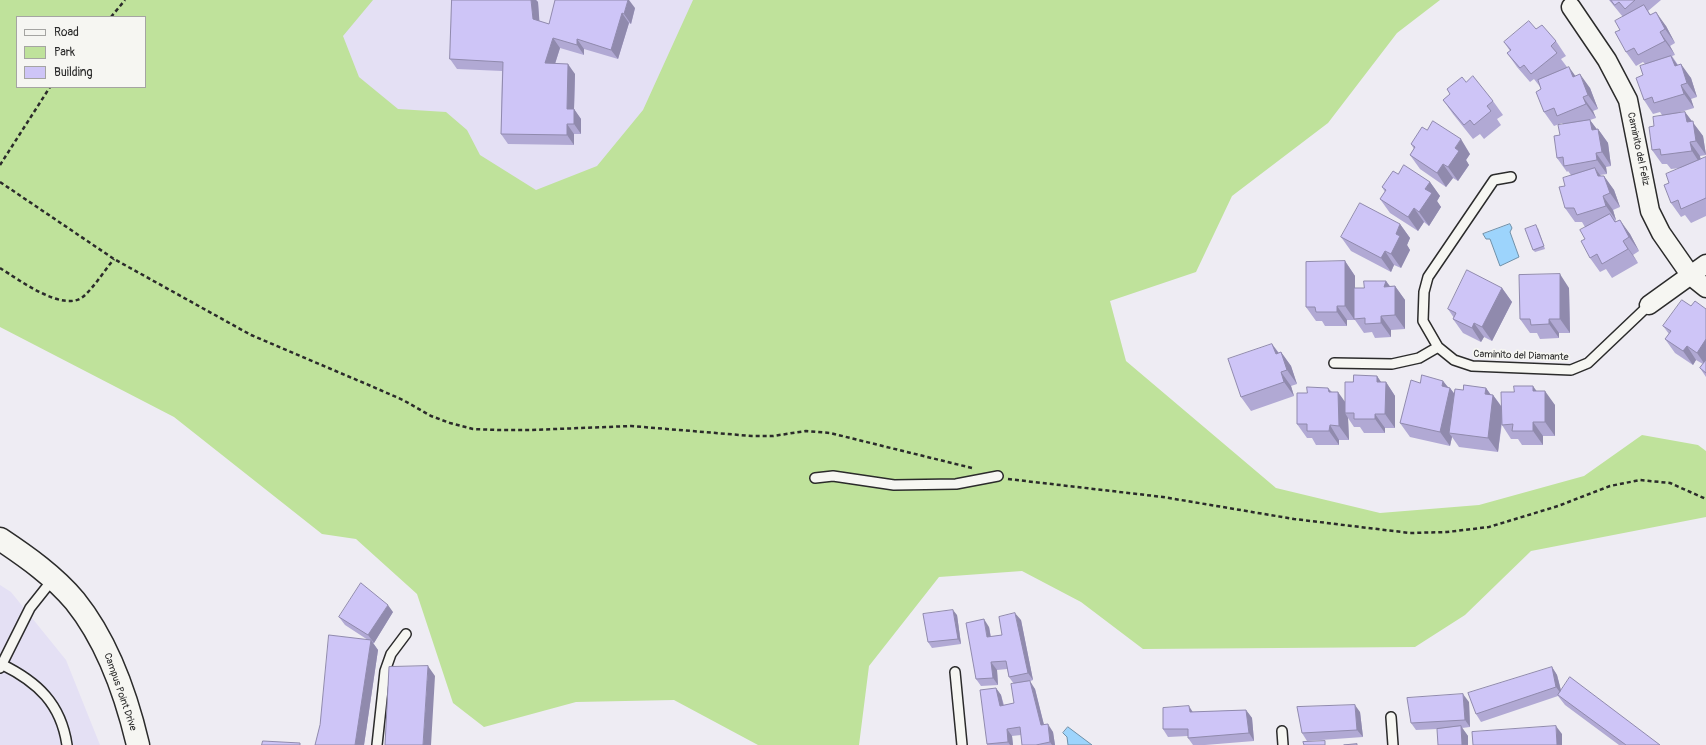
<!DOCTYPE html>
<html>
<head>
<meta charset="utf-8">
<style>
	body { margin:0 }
	#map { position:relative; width:1706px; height:745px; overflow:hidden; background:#eeecf3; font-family:Pangolin,sans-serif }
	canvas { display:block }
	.legend { position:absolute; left:16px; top:16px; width:130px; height:72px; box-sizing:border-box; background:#f6f6f2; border:1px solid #a5a5a2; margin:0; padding:5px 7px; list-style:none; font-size:12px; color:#2b2b2b }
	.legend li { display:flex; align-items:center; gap:8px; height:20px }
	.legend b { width:20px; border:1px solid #a5a5a2 }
</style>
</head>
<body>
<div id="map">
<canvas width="1706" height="745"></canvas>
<ul class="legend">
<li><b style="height:5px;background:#f6f6f2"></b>Road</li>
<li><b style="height:11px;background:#bfe29b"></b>Park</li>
<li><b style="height:11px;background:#cec5f7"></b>Building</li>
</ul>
</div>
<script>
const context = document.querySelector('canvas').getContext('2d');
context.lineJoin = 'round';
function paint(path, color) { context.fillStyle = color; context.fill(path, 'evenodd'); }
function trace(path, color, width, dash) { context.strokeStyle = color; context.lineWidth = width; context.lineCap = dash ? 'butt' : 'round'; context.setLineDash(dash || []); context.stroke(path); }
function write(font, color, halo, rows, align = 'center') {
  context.font = font + ' Pangolin,sans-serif'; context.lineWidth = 3.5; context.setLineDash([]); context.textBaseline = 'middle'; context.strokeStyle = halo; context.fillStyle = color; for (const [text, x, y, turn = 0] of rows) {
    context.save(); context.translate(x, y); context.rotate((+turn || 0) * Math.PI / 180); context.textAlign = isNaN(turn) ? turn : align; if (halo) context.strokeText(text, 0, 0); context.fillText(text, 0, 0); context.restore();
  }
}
const built = new Path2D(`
	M 333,0 L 731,0 L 555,237 L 313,47 Z
	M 0,585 L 11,592 L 66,660 L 100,745 L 0,745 Z`);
const green = new Path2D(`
	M 0,0 L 373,0 L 343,36 L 359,77 L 398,109 L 446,112 L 467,130 L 480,155 L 536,190 L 597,166 L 643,110 L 693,0 L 1440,0 L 1397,33 L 1328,123 L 1232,196 L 1196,272 L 1110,301 L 1126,361 L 1276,488 L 1380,513 L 1479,505 L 1584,476 L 1642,435 L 1698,445 L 1706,451 L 1706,517 L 1531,551 L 1465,615 L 1415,647 L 1143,649 L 1081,602 L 1022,571 L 939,577 L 869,666 L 859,745 L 758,745 L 674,700 L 576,702 L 484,727 L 453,703 L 417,594 L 356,539 L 322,534 L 174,417 L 0,327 ZM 17,17 L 145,17 L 145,87 L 17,87 Z`);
const water = new Path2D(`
	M 1510,224 L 1512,228 L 1510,232 L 1519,257 L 1500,266 L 1490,239 L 1486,239 L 1483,234 Z
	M 1068,727 L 1092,745 L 1068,745 L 1067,737 L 1063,733 Z`);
const path = new Path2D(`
	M 111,17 L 125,0
	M 0,165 L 50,87
	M 0,182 L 114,259 L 251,335 L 371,386 L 403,400 L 431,416 L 450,423 L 473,429 L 498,430 L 531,430 L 631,426 L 752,436 L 773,436 L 806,431 L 830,433 L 972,468
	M 0,268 C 18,279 64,314 84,296 C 95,286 104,271 114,259
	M 1008,479 L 1163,497 L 1294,519 L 1410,533 L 1447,532 L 1489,527 L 1558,506 L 1610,486 L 1640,480 L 1670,483 L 1706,499`);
const service = new Path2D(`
	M 1511,177 L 1494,180 L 1428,277 L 1424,292 L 1423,321 L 1438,347 L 1454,360 L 1472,366 L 1571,370 L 1588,363 L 1649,305
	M 1334,363 L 1392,364 L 1419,358 L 1438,347
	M 815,478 L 833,476 L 894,485 L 956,484 L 998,476
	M 1,664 C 38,682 61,704 67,745
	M 0,668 L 30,608 L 53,579
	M 955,672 L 962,745
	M 1391,717 L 1393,745
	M 1282,731 L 1283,745
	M 377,745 L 385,671 L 391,654 L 406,634`);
const minor = new Path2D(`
	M 1571,7 L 1607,60 L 1628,100 L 1650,211 L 1661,233 L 1691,276 L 1706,288
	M 1649,305 L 1706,264`);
const tertiary = new Path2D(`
	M 0,539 C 27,557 54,576 75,601 C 108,642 126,694 138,745`);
const wall = new Path2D(`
	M 452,0 L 536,0 L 538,2 L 539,21 L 549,24 L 635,8 L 631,24 L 629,23 L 618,59 L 584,49 L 584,55 L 560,48 L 555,64 L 575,74 L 574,109 L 581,119 L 581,134 L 574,134 L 574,145 L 508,144 L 501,134 L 502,71 L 457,69 L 450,59 Z
	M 1609,0 L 1661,0 L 1648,11 L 1651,15 L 1666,26 L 1675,43 L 1670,46 L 1675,55 L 1672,56 L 1678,65 L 1691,78 L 1697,97 L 1691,99 L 1694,108 L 1677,113 L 1685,112 L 1703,136 L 1706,155 L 1700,156 L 1701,160 L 1706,158 L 1706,216 L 1691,223 L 1685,215 L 1681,217 L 1671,203 L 1669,183 L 1681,168 L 1671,169 L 1667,164 L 1662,164 L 1652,150 L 1654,126 L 1662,115 L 1660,112 L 1653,114 L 1644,100 L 1643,75 L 1645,64 L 1643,62 L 1636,66 L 1626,52 L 1620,30 L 1623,17 Z
	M 1536,29 L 1556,41 L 1566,56 L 1561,59 L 1567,67 L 1566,68 L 1590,88 L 1598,109 L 1593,111 L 1596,118 L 1590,120 L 1597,130 L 1598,129 L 1608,143 L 1611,166 L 1606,167 L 1607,174 L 1600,175 L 1601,176 L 1604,176 L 1614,190 L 1620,207 L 1613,210 L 1616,220 L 1615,220 L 1630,234 L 1639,251 L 1633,255 L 1638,263 L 1612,278 L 1606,269 L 1600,272 L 1590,258 L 1585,239 L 1585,227 L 1582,222 L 1575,222 L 1565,208 L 1565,186 L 1571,175 L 1568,171 L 1567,172 L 1557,158 L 1560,135 L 1563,124 L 1562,123 L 1554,126 L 1544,112 L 1541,88 L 1534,79 L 1530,82 L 1517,67 L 1507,53 L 1510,51 L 1504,42 Z
	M 1466,82 L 1493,101 L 1503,115 L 1497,119 L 1501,125 L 1484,139 L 1480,134 L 1473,139 L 1453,114 L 1443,100 L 1450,94 L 1447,89 Z
	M 1427,130 L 1470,154 L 1466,160 L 1469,165 L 1458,181 L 1453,178 L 1446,187 L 1420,169 L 1410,155 L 1414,149 L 1411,144 Z
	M 1398,174 L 1430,182 L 1440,196 L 1437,201 L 1441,207 L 1429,226 L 1424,222 L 1418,231 L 1390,213 L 1380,199 L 1385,192 L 1382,187 Z
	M 1400,224 L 1410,238 L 1407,245 L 1410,250 L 1401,268 L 1394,265 L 1391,272 L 1351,251 L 1341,237 Z
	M 1538,228 L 1545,249 L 1535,252 L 1533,250 Z
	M 1345,261 L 1355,276 L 1355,288 L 1364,288 L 1386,281 L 1390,286 L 1395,286 L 1405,300 L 1405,329 L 1391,330 L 1391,337 L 1375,338 L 1372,332 L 1364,333 L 1355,320 L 1347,320 L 1347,326 L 1325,326 L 1322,321 L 1316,321 L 1306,307 Z
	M 1502,288 L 1512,302 L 1492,341 L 1484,337 L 1481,342 L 1463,333 L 1453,319 L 1454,318 L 1448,309 Z
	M 1569,288 L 1570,333 L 1559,333 L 1559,338 L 1540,339 L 1537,333 L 1530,333 L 1520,319 Z
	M 1691,306 L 1706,309 L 1706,377 L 1700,368 L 1703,364 L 1696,360 L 1693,365 L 1675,353 L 1665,339 L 1669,334 L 1663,326 Z
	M 1272,344 L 1279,353 L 1281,352 L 1291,366 L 1297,384 L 1291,386 L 1294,396 L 1251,411 L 1241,397 Z
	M 1377,376 L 1381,382 L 1386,382 L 1395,396 L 1395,428 L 1385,428 L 1385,433 L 1364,433 L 1360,427 L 1354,427 L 1348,418 L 1349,440 L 1339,440 L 1339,445 L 1316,445 L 1312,438 L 1307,438 L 1297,424 L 1307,393 L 1328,388 L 1332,392 L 1345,402 L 1353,382 Z
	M 1443,381 L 1448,387 L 1450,388 L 1454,393 L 1463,390 L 1486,388 L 1491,395 L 1493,395 L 1502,407 L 1514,392 L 1536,391 L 1555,405 L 1555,436 L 1543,436 L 1543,445 L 1522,445 L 1518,439 L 1511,439 L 1502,425 L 1502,423 L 1498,452 L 1459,447 L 1452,437 L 1450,446 L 1410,437 L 1400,423 L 1420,383 Z
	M 393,612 L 374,643 L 373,643 L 378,650 L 364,745 L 315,745 L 368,640 L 345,625 L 339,617 Z
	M 957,615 L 961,644 L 932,648 L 928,642 Z
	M 1021,620 L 1033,680 L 1028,682 L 1035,689 L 1044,725 L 1053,732 L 1055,745 L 1022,745 L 1021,735 L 1012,736 L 1013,745 L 987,745 L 987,744 L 996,688 L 1001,695 L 1004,705 L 1014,703 L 1014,684 L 1009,677 L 1007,669 L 997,670 L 998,685 L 981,686 L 976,679 L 989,627 L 991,637 L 1002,635 Z
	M 1552,667 L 1557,675 L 1561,690 L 1660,745 L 1619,745 L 1565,705 L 1558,696 L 1481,722 L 1476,714 Z
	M 1469,702 L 1470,727 L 1462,728 L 1468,736 L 1437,729 L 1416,730 L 1411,723 Z
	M 1246,710 L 1252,718 L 1254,741 L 1205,745 L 1193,745 L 1188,738 L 1188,736 L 1168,737 L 1163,729 L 1193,712 Z
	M 1360,712 L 1363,737 L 1307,741 L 1302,733 Z`);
const shadedWall = new Path2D(`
	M 531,0 L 536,0 L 538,2 L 540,29 L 533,19 Z
	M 628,0 L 629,0 L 635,8 L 631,24 L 624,14 Z
	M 1656,12 L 1666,26 L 1675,43 L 1665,29 Z
	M 622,13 L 629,23 L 618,59 L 611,50 Z
	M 1660,32 L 1670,46 L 1675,55 L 1665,41 Z
	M 553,38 L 560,48 L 552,73 L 545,63 Z
	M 577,39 L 584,49 L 584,55 L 577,45 Z
	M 1671,56 L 1681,70 L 1675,66 Z
	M 568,64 L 575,74 L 574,109 L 581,119 L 581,134 L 574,124 L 567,109 Z
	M 1681,64 L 1691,78 L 1697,97 L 1687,83 Z
	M 1569,67 L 1579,81 L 1573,77 Z
	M 1580,74 L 1590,88 L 1598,109 L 1588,95 Z
	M 1681,85 L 1691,99 L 1694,108 L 1684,94 Z
	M 1583,97 L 1593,111 L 1596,118 L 1586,104 Z
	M 1685,112 L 1703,136 L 1706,155 L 1696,141 L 1687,122 Z
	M 1590,120 L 1599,132 L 1598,129 L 1608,143 L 1611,166 L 1602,152 L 1592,130 Z
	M 567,124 L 574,134 L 574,145 L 567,135 Z
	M 1461,139 L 1470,154 L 1466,160 L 1469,165 L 1458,181 L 1448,167 L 1455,148 Z
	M 1690,142 L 1700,156 L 1701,165 L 1692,151 Z
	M 1596,153 L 1606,167 L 1607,174 L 1597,160 Z
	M 1443,164 L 1453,178 L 1446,187 L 1437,173 Z
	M 1595,168 L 1605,182 L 1598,176 Z
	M 1604,176 L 1614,190 L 1620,207 L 1610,193 Z
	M 1430,182 L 1440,196 L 1437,201 L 1441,207 L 1429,226 L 1419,212 L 1425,189 Z
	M 1603,196 L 1613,210 L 1616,220 L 1606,206 Z
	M 1414,208 L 1424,222 L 1418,231 L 1408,217 Z
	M 1620,220 L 1630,234 L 1639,251 L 1629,237 Z
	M 1400,224 L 1410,238 L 1407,245 L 1410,250 L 1401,268 L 1391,254 L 1396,234 Z
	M 1623,241 L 1633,255 L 1638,263 L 1628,249 Z
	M 1385,251 L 1394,265 L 1391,272 L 1381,258 Z
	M 1345,261 L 1355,276 L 1355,319 L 1354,319 L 1345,306 Z
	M 1560,274 L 1569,288 L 1570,333 L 1560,319 Z
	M 1386,281 L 1395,294 L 1395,286 L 1405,300 L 1405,329 L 1395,315 L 1384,287 Z
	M 1502,288 L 1512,302 L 1492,341 L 1482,327 Z
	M 1337,306 L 1347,320 L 1347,326 L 1337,312 Z
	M 1381,316 L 1391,330 L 1391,337 L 1381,323 Z
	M 1549,319 L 1559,333 L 1559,338 L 1549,324 Z
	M 1474,323 L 1484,337 L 1481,342 L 1472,328 Z
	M 1706,339 L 1706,366 L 1697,353 Z
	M 1272,344 L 1282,358 L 1276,354 Z
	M 1687,346 L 1696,360 L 1693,365 L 1683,351 Z
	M 1281,352 L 1291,366 L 1297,384 L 1287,370 Z
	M 1281,372 L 1291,386 L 1294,396 L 1284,382 Z
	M 1377,376 L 1385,388 L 1386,382 L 1395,396 L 1395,428 L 1385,414 L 1377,382 Z
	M 1443,381 L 1450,390 L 1450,388 L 1460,402 L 1449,433 L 1452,437 L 1450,446 L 1440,432 L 1442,386 Z
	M 1533,386 L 1543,400 L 1533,391 Z
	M 1328,388 L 1338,402 L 1338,392 L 1348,406 L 1345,413 L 1348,418 L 1349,440 L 1339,426 L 1329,392 Z
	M 1486,388 L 1493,398 L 1493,395 L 1503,409 L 1498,452 L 1488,438 L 1485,394 Z
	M 1545,391 L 1555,405 L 1555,436 L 1545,422 Z
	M 1375,414 L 1385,428 L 1385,433 L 1375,419 Z
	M 1533,422 L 1543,436 L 1543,445 L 1533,431 Z
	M 1330,425 L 1339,440 L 1339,445 L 1329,431 Z
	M 388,605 L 393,612 L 374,643 L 368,635 Z
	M 953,610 L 957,615 L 961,644 L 958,639 Z
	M 1015,613 L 1021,620 L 1033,680 L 1028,673 Z
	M 984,619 L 989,627 L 992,645 L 987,637 Z
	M 371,640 L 378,650 L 364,745 L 355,745 Z
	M 991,662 L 997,670 L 998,685 L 993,678 Z
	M 428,666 L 435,676 L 431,745 L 423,745 Z
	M 1552,667 L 1557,675 L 1562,695 L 1556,687 Z
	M 1030,681 L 1035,689 L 1046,733 L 1041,725 Z
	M 996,688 L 1001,695 L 1005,713 L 1000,706 Z
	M 1463,694 L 1469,702 L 1470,727 L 1465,720 Z
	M 1355,705 L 1360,712 L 1363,737 L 1357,730 Z
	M 1189,706 L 1194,714 L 1190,712 Z
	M 1246,710 L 1252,718 L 1254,741 L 1249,733 Z
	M 1048,724 L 1053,732 L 1055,745 L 1052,745 L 1050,742 Z
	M 1461,726 L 1468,736 L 1468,745 L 1462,745 Z
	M 1556,726 L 1562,734 L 1562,745 L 1557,745 Z
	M 1007,729 L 1012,736 L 1013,745 L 1010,745 L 1008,742 Z`);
const building = new Path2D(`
	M 452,0 L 531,0 L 533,19 L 549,24 L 555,0 L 628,0 L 624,14 L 622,13 L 611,50 L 577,39 L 577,45 L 553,38 L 545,63 L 568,64 L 567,109 L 574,109 L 574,124 L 567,124 L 567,135 L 501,134 L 503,62 L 450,59 Z
	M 1611,0 L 1635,0 L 1625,9 L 1619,2 L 1615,5 Z
	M 1644,5 L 1650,15 L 1656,12 L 1665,29 L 1660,32 L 1665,41 L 1638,55 L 1634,48 L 1626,52 L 1615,32 L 1620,30 L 1615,21 Z
	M 1529,21 L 1536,29 L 1542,25 L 1556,41 L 1551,46 L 1557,53 L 1531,74 L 1524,65 L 1520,68 L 1507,53 L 1511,50 L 1504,42 Z
	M 1671,56 L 1675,66 L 1681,64 L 1687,83 L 1681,85 L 1684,94 L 1654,103 L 1652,97 L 1644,100 L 1636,78 L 1643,75 L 1640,66 Z
	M 1569,67 L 1573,77 L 1580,74 L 1588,95 L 1583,97 L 1586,104 L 1557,116 L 1554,108 L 1544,112 L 1536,92 L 1541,89 L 1538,80 Z
	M 1473,76 L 1493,101 L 1487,106 L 1491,111 L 1474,125 L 1470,120 L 1464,125 L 1443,100 L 1450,94 L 1447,89 L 1462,77 L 1466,82 Z
	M 1685,112 L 1687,122 L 1693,121 L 1696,141 L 1690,142 L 1692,151 L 1661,155 L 1660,149 L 1652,150 L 1649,127 L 1654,126 L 1653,117 Z
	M 1590,120 L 1592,130 L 1598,129 L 1602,152 L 1596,153 L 1597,160 L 1564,166 L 1563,157 L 1557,158 L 1554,136 L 1560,135 L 1558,125 Z
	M 1433,121 L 1461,139 L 1455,148 L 1459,151 L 1448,167 L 1443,164 L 1437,173 L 1410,155 L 1415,147 L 1411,144 L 1422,127 L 1427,130 Z
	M 1706,157 L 1706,198 L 1681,209 L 1678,200 L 1671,203 L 1664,185 L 1669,183 L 1666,174 Z
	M 1404,165 L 1430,182 L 1425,189 L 1432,193 L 1419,212 L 1414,208 L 1408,217 L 1380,199 L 1386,190 L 1382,187 L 1393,171 L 1398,174 Z
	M 1595,168 L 1598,176 L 1604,176 L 1610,193 L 1603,196 L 1606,206 L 1577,215 L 1574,208 L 1565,208 L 1559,187 L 1565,186 L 1563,178 Z
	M 1360,203 L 1400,224 L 1396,234 L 1400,236 L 1391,254 L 1385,251 L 1381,258 L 1341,237 Z
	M 1610,214 L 1615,222 L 1620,220 L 1629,237 L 1623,241 L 1628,249 L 1602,264 L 1597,254 L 1590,258 L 1581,241 L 1585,239 L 1580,230 Z
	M 1536,225 L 1544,246 L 1533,250 L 1525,229 Z
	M 1345,261 L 1345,306 L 1337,306 L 1337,312 L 1316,312 L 1315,307 L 1306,307 L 1306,262 Z
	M 1467,270 L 1502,288 L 1482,327 L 1474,323 L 1472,328 L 1453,319 L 1456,313 L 1448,309 Z
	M 1560,274 L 1560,319 L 1549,319 L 1549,324 L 1531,325 L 1530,319 L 1520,319 L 1519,275 Z
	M 1364,281 L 1386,281 L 1384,287 L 1395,286 L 1395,315 L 1381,316 L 1381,323 L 1365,324 L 1365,318 L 1354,319 L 1354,288 L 1364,288 Z
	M 1682,300 L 1691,306 L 1695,301 L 1706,309 L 1706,339 L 1697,353 L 1687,346 L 1683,351 L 1665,339 L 1671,331 L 1663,326 Z
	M 1272,344 L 1276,354 L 1281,352 L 1287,370 L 1281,372 L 1284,382 L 1241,397 L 1228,359 Z
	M 1706,360 L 1706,373 L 1700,368 Z
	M 1354,375 L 1377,376 L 1377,382 L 1386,382 L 1385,414 L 1375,414 L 1375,419 L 1354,419 L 1354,413 L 1345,413 L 1345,382 L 1353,382 Z
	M 1422,375 L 1443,381 L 1442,386 L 1450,388 L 1440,432 L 1400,423 L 1411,380 L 1420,383 Z
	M 1464,385 L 1486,388 L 1485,394 L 1493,395 L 1488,438 L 1449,433 L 1455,389 L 1463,390 Z
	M 1514,386 L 1533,386 L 1533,391 L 1545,391 L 1545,422 L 1533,422 L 1533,431 L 1512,431 L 1513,424 L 1502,425 L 1501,392 L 1514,392 Z
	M 1307,387 L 1328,388 L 1329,392 L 1338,392 L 1339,426 L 1330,425 L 1329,431 L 1307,431 L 1307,424 L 1297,424 L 1297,393 L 1307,393 Z
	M 361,583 L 388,605 L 368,635 L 339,617 Z
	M 953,610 L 958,639 L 928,642 L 923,614 Z
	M 1015,613 L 1028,673 L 1009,677 L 1006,661 L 991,662 L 993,678 L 976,679 L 966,623 L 984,619 L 987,637 L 1002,635 L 999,617 Z
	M 329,635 L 371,640 L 355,745 L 315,745 L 320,725 Z
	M 428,666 L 423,745 L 385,745 L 389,667 Z
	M 1552,667 L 1556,687 L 1476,714 L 1468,693 Z
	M 1570,677 L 1660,745 L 1626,745 L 1558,695 Z
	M 1030,681 L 1041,725 L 1048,724 L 1050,742 L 1036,745 L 1022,745 L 1020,727 L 1007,729 L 1008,742 L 987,744 L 980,690 L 996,688 L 1000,706 L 1014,703 L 1011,684 Z
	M 1463,694 L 1465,720 L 1411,723 L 1407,698 Z
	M 1355,705 L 1357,730 L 1302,733 L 1297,707 Z
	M 1189,706 L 1190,712 L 1246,710 L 1249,733 L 1188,738 L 1188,729 L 1163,729 L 1163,708 Z
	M 1461,726 L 1462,745 L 1438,745 L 1437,729 Z
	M 1556,726 L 1557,745 L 1473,745 L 1472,732 Z
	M 263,741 L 300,743 L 300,745 L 262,745 Z
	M 1325,741 L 1325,745 L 1304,745 L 1303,742 Z
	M 1357,744 L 1357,745 L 1344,745 Z`);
const streetNames = [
	["Caminito del Feliz",1638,149,78],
	["Caminito del Diamante",1521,356,2],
	["Campus Point Drive",120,692,71]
];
paint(built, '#e4e0f4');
paint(green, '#bfe29b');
paint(water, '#9dd4fc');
trace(water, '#6f90a8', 1);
trace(service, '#2b2b2b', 12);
trace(minor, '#2b2b2b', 21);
trace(tertiary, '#2b2b2b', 25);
trace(path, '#2b2b2b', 2.5, [4, 3]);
trace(service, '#f6f6f2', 9);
trace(minor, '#f6f6f2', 18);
trace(tertiary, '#f6f6f2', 22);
paint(wall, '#b1a9d4');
paint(shadedWall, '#908aad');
paint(building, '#cec5f7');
trace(building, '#908aad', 1);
write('10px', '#2b2b2b', '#f6f6f2', streetNames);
</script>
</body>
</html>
